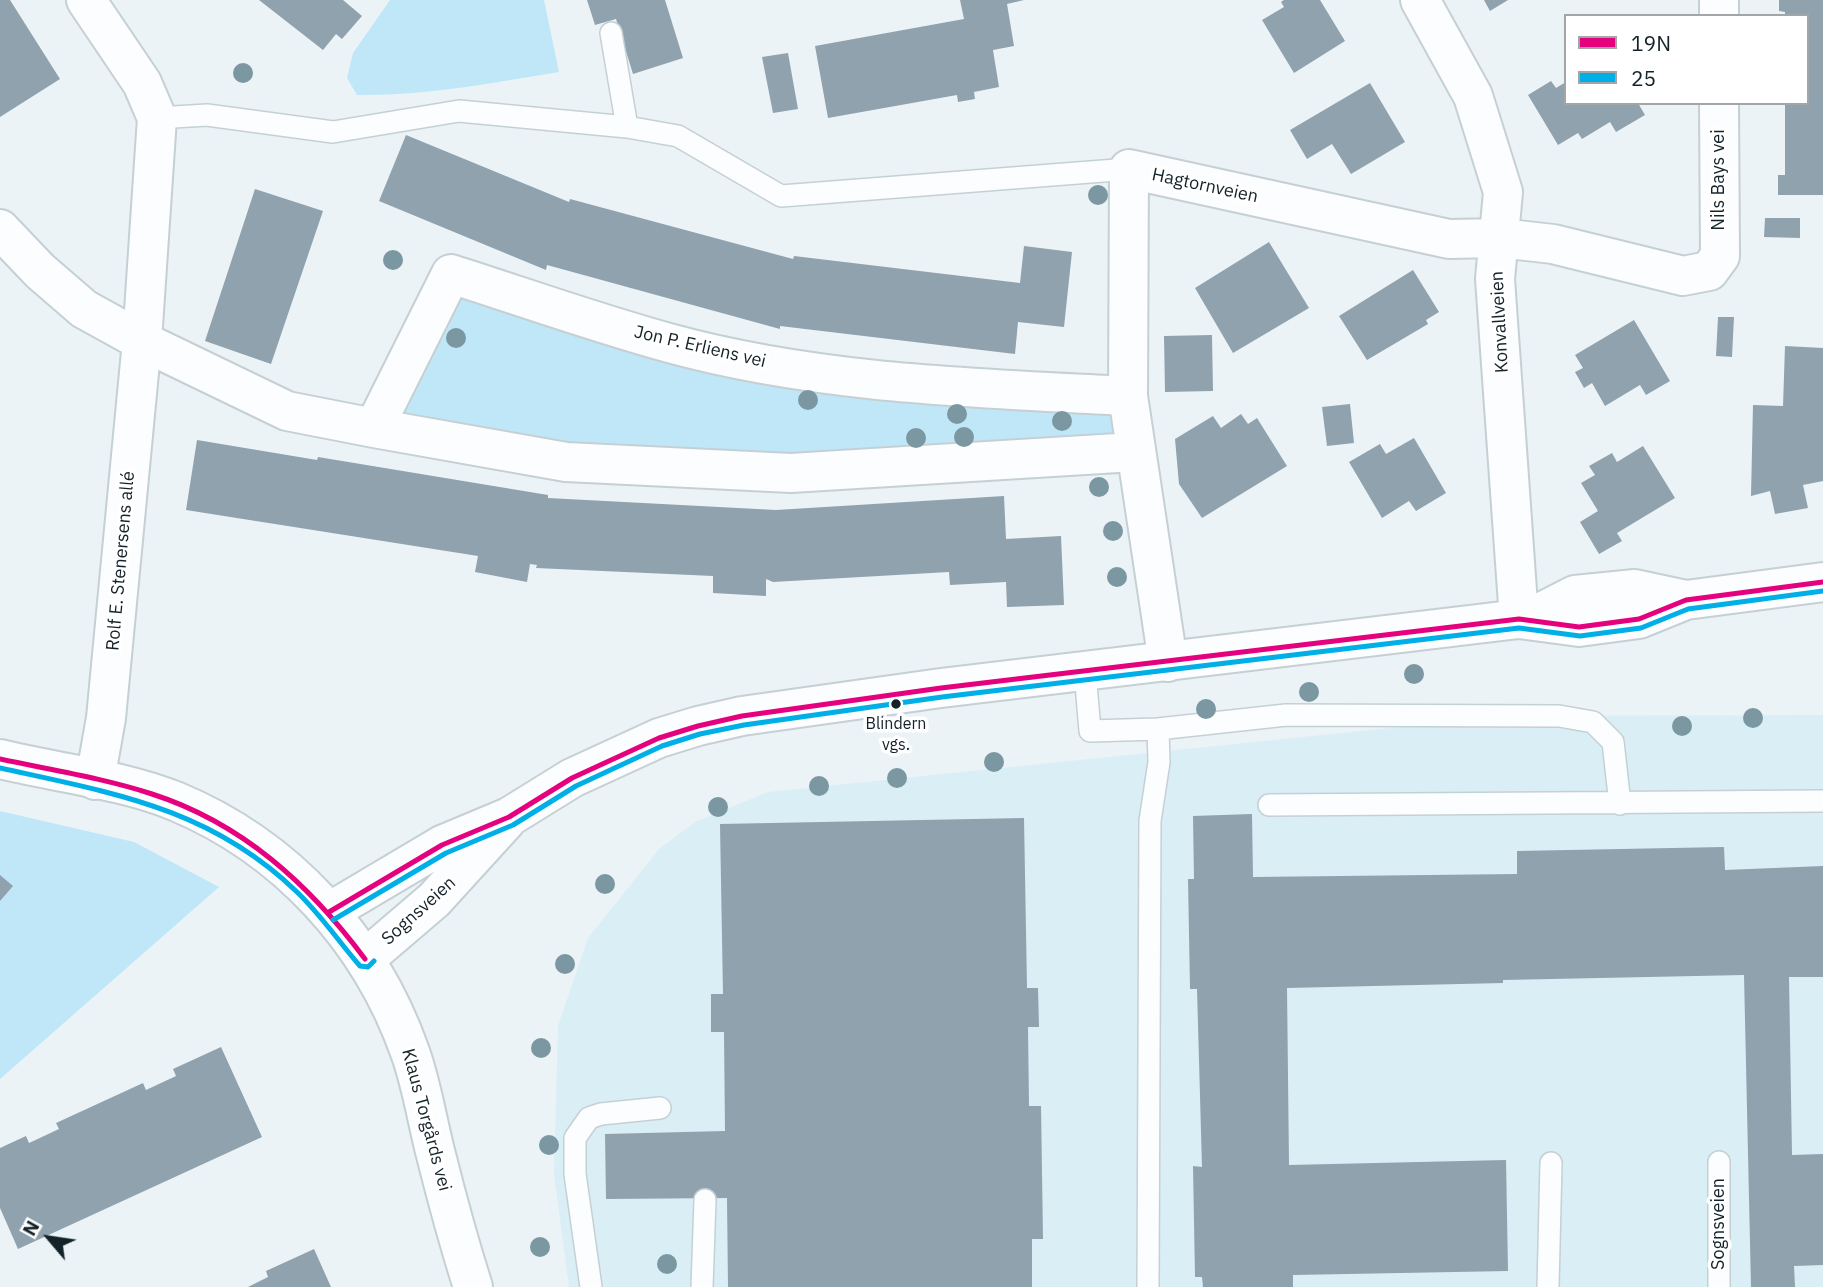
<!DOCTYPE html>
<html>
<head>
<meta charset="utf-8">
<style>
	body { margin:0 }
	#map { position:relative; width:1823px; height:1287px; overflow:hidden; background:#ebf3f7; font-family:"IBM Plex Sans",sans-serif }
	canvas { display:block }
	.legend { position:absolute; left:1564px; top:14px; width:245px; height:91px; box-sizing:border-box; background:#fff; border:2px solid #a1a7a9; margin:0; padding:9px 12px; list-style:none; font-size:21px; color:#142329 }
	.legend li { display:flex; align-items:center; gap:14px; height:35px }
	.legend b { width:35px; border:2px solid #a1a7a9 }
	.north { position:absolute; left:14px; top:1203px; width:70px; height:70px; -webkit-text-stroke:5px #fff; paint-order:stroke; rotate:299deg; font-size:19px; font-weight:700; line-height:28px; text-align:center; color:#142329 }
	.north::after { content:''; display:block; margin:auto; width:24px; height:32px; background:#142329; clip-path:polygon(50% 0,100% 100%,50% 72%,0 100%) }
</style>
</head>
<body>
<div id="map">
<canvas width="1823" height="1287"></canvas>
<ul class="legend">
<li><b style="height:9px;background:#e5007d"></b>19N</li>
<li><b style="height:9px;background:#01afe7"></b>25</li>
</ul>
<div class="north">N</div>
</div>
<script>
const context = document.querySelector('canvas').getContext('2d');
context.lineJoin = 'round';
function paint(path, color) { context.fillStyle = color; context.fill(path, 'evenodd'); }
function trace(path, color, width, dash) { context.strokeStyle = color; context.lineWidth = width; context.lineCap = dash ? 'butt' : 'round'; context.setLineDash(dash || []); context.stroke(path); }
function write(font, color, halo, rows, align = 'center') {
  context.font = font + ' "IBM Plex Sans",sans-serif'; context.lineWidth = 7; context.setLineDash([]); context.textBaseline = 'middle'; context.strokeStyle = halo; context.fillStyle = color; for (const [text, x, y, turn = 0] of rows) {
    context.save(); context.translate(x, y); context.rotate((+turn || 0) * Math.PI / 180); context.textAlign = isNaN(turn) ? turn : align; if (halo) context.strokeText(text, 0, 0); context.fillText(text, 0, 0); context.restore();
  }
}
const built = new Path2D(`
	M 1823,715 L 1823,1287 L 569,1287 L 554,1174 L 558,1026 L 588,938 L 659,849 L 695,822 L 768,792 L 1507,716 Z`);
const green = new Path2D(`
	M 390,0 L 544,0 L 559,72 C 492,83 425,96 357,95 L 347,78 L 353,53 Z
	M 451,274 L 670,344 L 1128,396 L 1134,452 L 791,473 L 374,428 Z
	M 0,811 L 134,842 L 219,887 L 0,1079 Z`);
const building = new Path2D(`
	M 0,0 L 10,0 L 60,79 L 0,117 Z
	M 259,0 L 343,0 L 362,16 L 342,39 L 336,34 L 323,50 Z
	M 587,0 L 665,0 L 683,58 L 633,74 L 616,19 L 595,25 Z
	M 960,0 L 1024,0 L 1007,4 L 1014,46 L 993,50 L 999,87 L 974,92 L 975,99 L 958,102 L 957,95 L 828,118 L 815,46 L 964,19 Z
	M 1284,0 L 1320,0 L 1345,41 L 1294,73 L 1262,20 L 1284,7 L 1281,2 Z
	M 1484,0 L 1508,0 L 1490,11 Z
	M 1779,0 L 1823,0 L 1823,195 L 1778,195 L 1778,175 L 1785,175 L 1785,103 L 1807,103 L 1807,16 L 1785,16 L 1785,12 L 1779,11 Z
	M 788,53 L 798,109 L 773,113 L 762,57 Z
	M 1551,81 L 1556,88 L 1566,82 L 1566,103 L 1638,103 L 1645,115 L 1616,132 L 1610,122 L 1582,139 L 1578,133 L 1558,145 L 1528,95 Z
	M 1370,83 L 1405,142 L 1351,174 L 1332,144 L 1307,159 L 1290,130 Z
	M 406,135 L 569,202 L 570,199 L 793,259 L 794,256 L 1020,283 L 1024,246 L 1072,252 L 1064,327 L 1018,322 L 1015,354 L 780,326 L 780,329 L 547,265 L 546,270 L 379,201 Z
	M 255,189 L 323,211 L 271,364 L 205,341 Z
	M 1765,218 L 1800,218 L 1800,238 L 1764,237 Z
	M 1269,242 L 1309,308 L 1233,353 L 1195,288 Z
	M 1413,270 L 1439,312 L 1426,320 L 1428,324 L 1367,360 L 1339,316 Z
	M 1718,317 L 1734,317 L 1732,357 L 1716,356 Z
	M 1634,320 L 1670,381 L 1646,395 L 1640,385 L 1605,406 L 1592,383 L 1584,388 L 1575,372 L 1583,368 L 1575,355 Z
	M 1212,335 L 1213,391 L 1165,392 L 1164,336 Z
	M 1785,346 L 1823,348 L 1823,481 L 1803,485 L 1808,508 L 1775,514 L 1770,491 L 1751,496 L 1753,405 L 1783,406 Z
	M 1350,404 L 1354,443 L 1327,446 L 1322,407 Z
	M 1241,414 L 1248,424 L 1257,418 L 1287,466 L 1202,518 L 1179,484 L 1175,439 L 1213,416 L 1221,428 Z
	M 1414,438 L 1446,493 L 1416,511 L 1409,501 L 1382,518 L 1349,462 L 1380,444 L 1386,454 Z
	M 197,440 L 317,460 L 318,457 L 548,495 L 548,498 L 776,510 L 1004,496 L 1006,539 L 1061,536 L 1064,605 L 1007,607 L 1006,582 L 950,585 L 949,572 L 773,582 L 766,579 L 766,596 L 713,593 L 713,576 L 536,568 L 537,565 L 530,564 L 527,582 L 475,572 L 478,556 L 186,510 Z
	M 1643,446 L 1675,498 L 1617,533 L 1622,541 L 1599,554 L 1580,522 L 1598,511 L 1581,483 L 1595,475 L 1589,466 L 1612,453 L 1617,462 Z
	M 1252,814 L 1253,877 L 1517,874 L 1517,851 L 1724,847 L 1725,870 L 1823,866 L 1823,977 L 1789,977 L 1792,1155 L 1823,1154 L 1823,1265 L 1794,1266 L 1795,1287 L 1751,1287 L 1744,975 L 1503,980 L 1503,983 L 1287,988 L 1289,1165 L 1506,1160 L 1508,1271 L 1293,1275 L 1293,1287 L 1203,1287 L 1202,1277 L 1195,1277 L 1193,1166 L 1202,1167 L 1197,989 L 1190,989 L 1188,879 L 1194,879 L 1193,816 Z
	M 1024,818 L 1027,988 L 1038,988 L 1039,1027 L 1028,1027 L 1029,1106 L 1041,1106 L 1043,1239 L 1032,1239 L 1032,1287 L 728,1287 L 727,1198 L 606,1199 L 605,1134 L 725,1131 L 724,1032 L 711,1032 L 711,994 L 723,994 L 720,824 Z
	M 0,875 L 13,886 L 0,901 Z
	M 221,1047 L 262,1137 L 18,1249 L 0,1208 L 0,1148 L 26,1136 L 29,1143 L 59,1129 L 56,1123 L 143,1083 L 146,1090 L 176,1076 L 173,1069 Z
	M 314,1249 L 331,1287 L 248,1287 L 268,1277 L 266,1271 Z`);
const lane = new Path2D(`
	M 611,33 L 627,127
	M 157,118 L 207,115 L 333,132 L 459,111 L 627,127 L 678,136 L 781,196 L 1129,169
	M 1085,672 L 1090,731 L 1158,729 L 1286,715 L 1559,716 L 1593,722 L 1613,742 L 1620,804
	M 1269,805 L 1823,801
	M 1719,1162 L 1719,1287
	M 591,1287 L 575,1174 L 575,1138 L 589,1118 L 601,1114 L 660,1108
	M 702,1287 L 705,1200
	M 1148,1287 L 1150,821 L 1159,762 L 1158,729
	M 1548,1287 L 1551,1163`);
const street = new Path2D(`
	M 86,0 L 142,83 L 157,118 L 142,341 L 106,718 L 95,780
	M 1420,0 L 1473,96 L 1503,192 L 1495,279 L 1519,619
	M 1719,0 L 1719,16
	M 0,229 L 40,271 L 84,309 L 142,341 L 287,411 L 374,428 L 566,462 L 791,473 L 1134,452
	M 374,428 L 451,274 C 523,297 596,323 669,343 C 818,384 975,388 1128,396
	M 1530,618 L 1575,595 L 1635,589 L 1686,600
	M 1168,662 L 1128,396 L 1129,169 L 1449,239 L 1500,238 L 1553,244 L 1683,276 L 1709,271 L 1720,256 L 1719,103
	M 329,912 L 442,845 L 509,817 L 572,778 L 659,738 L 698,726 L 742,716 L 941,688 L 1519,619 L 1579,627 L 1639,619 L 1686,600 L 1823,582
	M 365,959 L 434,900 L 506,821`);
const secondary = new Path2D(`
	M 0,759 C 57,773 120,779 175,801 C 286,847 370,939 410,1052 C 422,1085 427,1121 436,1155 C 447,1199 459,1243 473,1287`);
const bus1 = new Path2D(`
	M 0,759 C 51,770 103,778 152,794 C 242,823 309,884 365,959
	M 329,912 L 442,845 L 509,817 L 572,778 L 659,738 L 698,726 L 742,716 L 941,688 L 1519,619 L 1579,627 L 1639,619 L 1686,600 L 1823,582`);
const bus2 = new Path2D(`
	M 0,768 C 113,793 210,808 297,892 C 321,915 339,942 360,966 L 368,967 L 374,961
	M 333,920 L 446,853 L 513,825 L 576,786 L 662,746 L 700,734 L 744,725 L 942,697 L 1519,628 L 1580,636 L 1641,628 L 1688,609 L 1823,591`);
const trees = [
	[243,73],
	[1098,195],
	[393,260],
	[456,338],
	[808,400],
	[957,414],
	[1062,421],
	[964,437],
	[916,438],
	[1099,487],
	[1113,531],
	[1117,577],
	[1414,674],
	[1309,692],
	[1206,709],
	[1753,718],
	[1682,726],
	[994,762],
	[897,778],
	[819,786],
	[718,807],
	[605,884],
	[565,964],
	[541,1048],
	[549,1145],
	[540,1247],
	[667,1264]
];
const markers = [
	[896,704,6,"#142329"]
];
const busNames = [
	["Blindern",896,724],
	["vgs.",896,745]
];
const streetNames = [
	["Nils Bays vei",1719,180,-90],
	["Hagtornveien",1205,186,12],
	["Konvallveien",1500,322,-93],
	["Jon P. Erliens vei",700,347,13],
	["Rolf E. Stenersens allé",121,561,-85],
	["Sognsveien",419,911,-42],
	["Klaus Torgårds vei",426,1120,75],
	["Sognsveien",1719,1224,-90]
];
paint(built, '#daeef6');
paint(green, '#c0e7f7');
paint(building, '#8fa2ad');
trace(lane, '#c5d0d5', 24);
trace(street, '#c5d0d5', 42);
trace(secondary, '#c5d0d5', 42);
trace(lane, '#fcfdfe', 21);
trace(street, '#fcfdfe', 38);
trace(secondary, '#fcfdfe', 38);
trace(bus1, '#e5007d', 5);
trace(bus2, '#01afe7', 5);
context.fillStyle = '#7b97a2';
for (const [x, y] of trees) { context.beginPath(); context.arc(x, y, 10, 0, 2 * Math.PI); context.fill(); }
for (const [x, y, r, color] of markers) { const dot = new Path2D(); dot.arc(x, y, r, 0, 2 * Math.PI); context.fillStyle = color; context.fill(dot); trace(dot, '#fff', 2.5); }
write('16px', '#142329', '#fff', busNames);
write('18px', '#142329', '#fff', streetNames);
</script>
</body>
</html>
